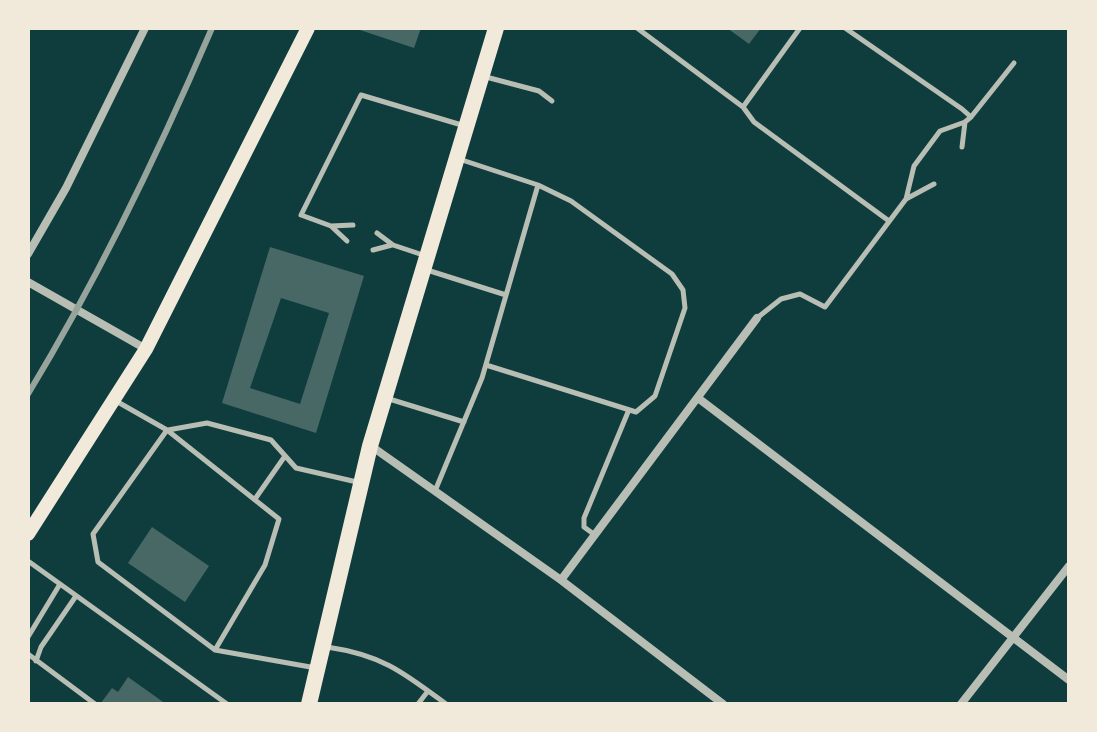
<!DOCTYPE html>
<html>
<head>
<meta charset="utf-8">
<style>
	body { margin:0 }
	#map { position:relative; width:1097px; height:732px; overflow:hidden; background:#0f3d3e; font-family:Signika,sans-serif }
	canvas { display:block }
	.frame { position:absolute; inset:0; border:30px solid #f1e9da; pointer-events:none }
</style>
</head>
<body>
<div id="map">
<canvas width="1097" height="732"></canvas>
<div class="frame"></div>
</div>
<script>
const context = document.querySelector('canvas').getContext('2d');
context.lineJoin = 'round';
function paint(path, color) { context.fillStyle = color; context.fill(path, 'evenodd'); }
function trace(path, color, width, dash) { context.strokeStyle = color; context.lineWidth = width; context.lineCap = dash ? 'butt' : 'round'; context.setLineDash(dash || []); context.stroke(path); }
const building = new Path2D(`
	M 354,28 L 421,28 L 414,48 Z
	M 727,28 L 761,28 L 749,44 Z
	M 270,247 L 364,276 L 316,433 L 222,403 ZM 281,298 L 329,313 L 300,404 L 250,388 Z
	M 152,527 L 209,566 L 185,602 L 128,563 Z
	M 128,677 L 166,704 L 101,703 L 112,688 L 118,692 Z`);
const service = new Path2D(`
	M 637,28 L 743,107 L 754,122 L 889,221
	M 845,28 L 962,109 L 971,117 L 965,122
	M 486,77 L 539,91 L 552,101
	M 743,107 L 800,28
	M 971,117 L 1014,63
	M 934,184 L 906,199 L 914,166 L 940,131 L 965,122 L 962,147
	M 353,225 L 331,226 L 301,215 L 361,95 L 465,126
	M 332,227 L 347,241
	M 377,233 L 393,245 L 426,256
	M 373,250 L 392,245
	M 427,270 L 506,295
	M 757,318 L 781,299 L 800,294 L 825,307 L 906,199
	M 486,365 L 636,412 L 655,396 L 685,308 L 683,290 L 672,274 L 571,201 L 538,185
	M 386,398 L 464,422
	M 116,401 L 167,430 L 93,534 L 98,562 L 215,650 L 316,668
	M 167,430 L 279,519 L 265,565 L 215,650
	M 168,430 L 207,423 L 271,440 L 296,468 L 357,482
	M 435,491 L 482,378 L 538,185 L 459,159
	M 255,499 L 285,456
	M 595,535 L 584,527 L 584,518 L 628,412
	M 28,561 L 227,704
	M 28,637 L 60,584
	M 327,647 C 382,655 403,672 446,704
	M 28,654 L 95,704
	M 36,661 L 41,647 L 76,596
	M 418,704 L 428,691`);
const minor = new Path2D(`
	M 28,254 L 66,188 L 145,28
	M 28,282 L 146,349
	M 698,398 L 1069,680
	M 371,446 L 561,580 L 723,704
	M 561,580 L 757,318
	M 961,704 L 1069,566`);
const secondary = new Path2D(`
	M 28,534 L 146,349 L 308,28`);
const primary = new Path2D(`
	M 309,704 L 370,446 L 496,28`);
const rail = new Path2D(`
	M 28,394 C 99,277 158,154 212,28`);
paint(building, '#486865');
trace(service, '#b8beb3', 5);
trace(minor, '#b8beb3', 8);
trace(secondary, '#f1e9da', 14);
trace(primary, '#f1e9da', 16);
trace(rail, '#97a49c', 6);
</script>
</body>
</html>
